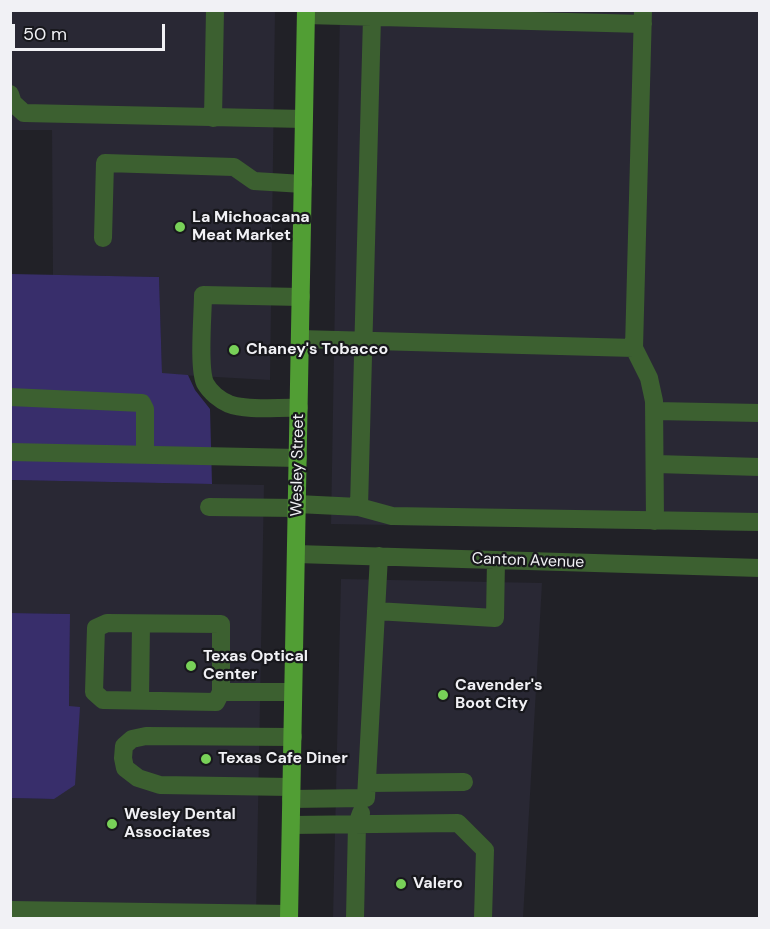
<!DOCTYPE html>
<html>
<head>
<meta charset="utf-8">
<style>
	body { margin:0 }
	#map { position:relative; width:770px; height:929px; overflow:hidden; background:#212127; font-family:"DM Sans",sans-serif }
	canvas { display:block }
	.frame { position:absolute; inset:0; border:12px solid #f1f1f5; pointer-events:none }
	.scale { position:absolute; left:12px; top:24px; width:153px; height:27px; box-sizing:border-box; border:3px solid #f1f1f5; border-top:0; padding-left:8px; font-size:18px; line-height:21px; white-space:nowrap; color:#f1f1f5; -webkit-text-stroke:4px #18181d; paint-order:stroke }
</style>
</head>
<body>
<div id="map">
<canvas width="770" height="929"></canvas>
<div class="frame"></div>
<div class="scale">50 m</div>
</div>
<script>
const context = document.querySelector('canvas').getContext('2d');
context.lineJoin = 'round';
function paint(path, color) { context.fillStyle = color; context.fill(path, 'evenodd'); }
function trace(path, color, width, dash) { context.strokeStyle = color; context.lineWidth = width; context.lineCap = dash ? 'butt' : 'round'; context.setLineDash(dash || []); context.stroke(path); }
function write(font, color, halo, rows, align = 'center') {
  context.font = font + ' "DM Sans",sans-serif'; context.lineWidth = 4.5; context.setLineDash([]); context.textBaseline = 'middle'; context.strokeStyle = halo; context.fillStyle = color; for (const [text, x, y, turn = 0] of rows) {
    context.save(); context.translate(x, y); context.rotate((+turn || 0) * Math.PI / 180); context.textAlign = isNaN(turn) ? turn : align; if (halo) context.strokeText(text, 0, 0); context.fillText(text, 0, 0); context.restore();
  }
}
const built = new Path2D(`
	M 10,11 L 275,11 L 270,380 L 162,374 L 159,277 L 53,275 L 52,130 L 11,130 Z
	M 340,11 L 759,11 L 759,531 L 331,524 Z
	M 11,480 L 264,485 L 256,918 L 11,918 L 11,798 L 54,799 L 80,707 L 69,707 L 70,614 L 11,613 Z
	M 341,579 L 542,583 L 523,918 L 333,918 Z`);
const green = new Path2D(`
	M 11,274 L 159,277 L 162,373 L 188,375 L 195,390 L 210,409 L 212,484 L 11,480 Z
	M 11,613 L 70,614 L 69,706 L 80,707 L 75,785 L 54,799 L 11,798 Z`);
const minor = new Path2D(`
	M 306,15 L 643,24
	M 10,94 L 13,103 L 24,113 L 304,119
	M 213,118 L 215,10
	M 103,238 L 105,163 L 234,167 L 254,181 L 303,184
	M 300,339 L 634,348 L 643,10
	M 634,348 L 649,378 L 654,401 L 655,521
	M 10,397 L 142,403 L 145,409 L 145,455
	M 299,408 C 280,407 246,411 229,404 C 220,400 210,392 205,383 C 198,367 203,314 203,295 L 301,297
	M 655,411 L 760,413
	M 10,452 L 298,458
	M 656,464 L 760,467
	M 297,504 L 359,507 L 392,516 L 760,522
	M 209,507 L 297,508
	M 359,507 L 372,17
	M 296,554 L 760,568
	M 376,611 L 495,618 L 496,560
	M 221,692 L 216,702 L 103,700 L 94,692 L 96,628 L 107,623 L 221,624 L 221,692 L 293,692
	M 140,700 L 141,624
	M 367,783 L 464,782
	M 291,787 L 160,785 L 138,778 L 125,768 L 123,758 L 124,746 L 132,739 L 146,736 L 293,737
	M 291,799 L 366,798 L 379,556
	M 291,825 L 458,823 L 485,850 L 483,918
	M 10,910 L 289,914
	M 355,918 L 357,824 L 361,813`);
const major = new Path2D(`
	M 289,918 L 306,10`);
const markers = [
	[180,227,6,"#78d158"],
	[234,350,6,"#78d158"],
	[191,666,6,"#78d158"],
	[443,695,6,"#78d158"],
	[206,759,6,"#78d158"],
	[112,824,6,"#78d158"],
	[401,884,6,"#78d158"]
];
const poiNames = [
	["La Michoacana",192,218],
	["Meat Market",192,236],
	["Chaney's Tobacco",246,350],
	["Texas Optical",203,657],
	["Center",203,675],
	["Cavender's",455,686],
	["Boot City",455,704],
	["Texas Cafe Diner",218,759],
	["Wesley Dental",124,815],
	["Associates",124,833],
	["Valero",413,884]
];
const streetNames = [
	["Wesley Street",298,465,-89],
	["Canton Avenue",528,561,2]
];
paint(built, '#292834');
paint(green, '#382e6b');
trace(minor, '#3c6030', 18);
trace(major, '#519e34', 18);
for (const [x, y, r, color] of markers) { const dot = new Path2D(); dot.arc(x, y, r, 0, 2 * Math.PI); context.fillStyle = color; context.fill(dot); trace(dot, '#18181d', 2); }
write('bold 16px', '#f1f1f5', '#18181d', poiNames, 'left');
write('16px', '#f1f1f5', '#18181d', streetNames);
</script>
</body>
</html>
